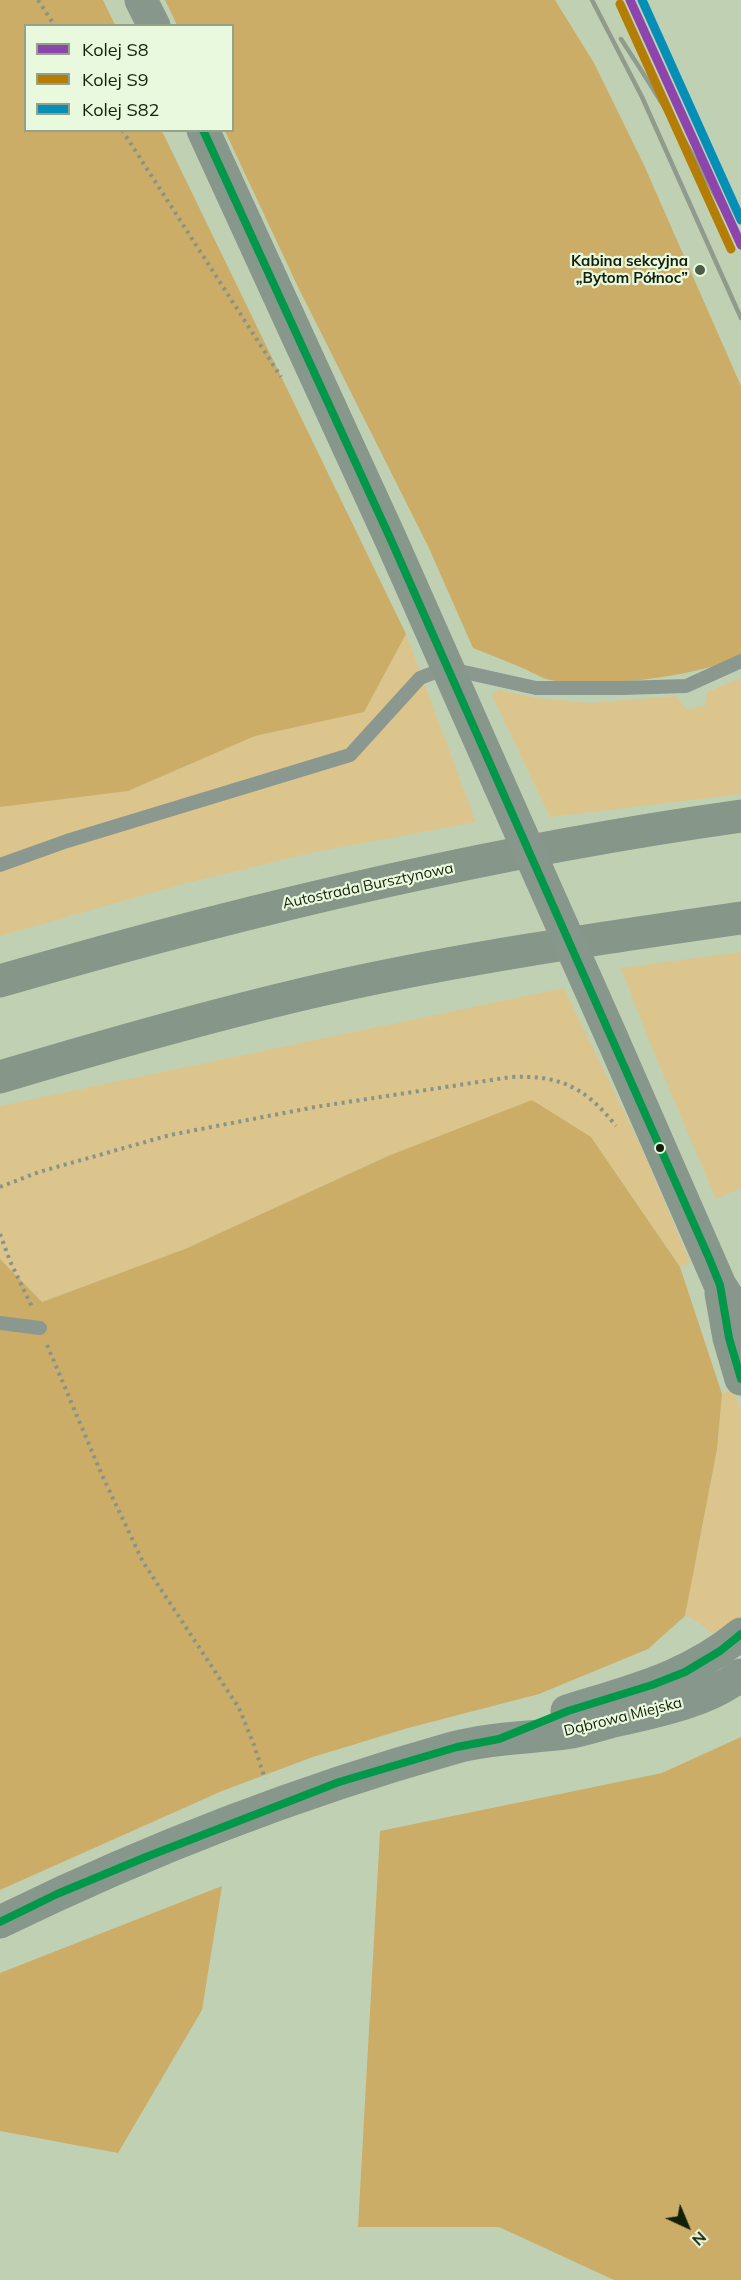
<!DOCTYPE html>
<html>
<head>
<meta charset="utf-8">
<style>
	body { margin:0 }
	#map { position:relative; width:741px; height:2280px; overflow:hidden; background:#c0d1b3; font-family:Mulish,sans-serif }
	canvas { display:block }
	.legend { position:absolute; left:24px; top:24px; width:210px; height:108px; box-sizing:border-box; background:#e9f9dd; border:2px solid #94a289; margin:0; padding:8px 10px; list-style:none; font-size:18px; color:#141f0a }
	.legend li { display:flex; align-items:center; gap:12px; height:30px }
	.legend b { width:30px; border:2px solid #94a289 }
	.north { position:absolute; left:657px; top:2196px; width:60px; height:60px; -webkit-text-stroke:4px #e9f9dd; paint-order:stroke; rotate:136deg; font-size:16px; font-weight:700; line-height:24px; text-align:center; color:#141f0a }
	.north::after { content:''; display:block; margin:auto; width:21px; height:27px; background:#141f0a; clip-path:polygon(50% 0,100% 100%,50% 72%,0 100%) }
</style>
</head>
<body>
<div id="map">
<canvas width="741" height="2280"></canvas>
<ul class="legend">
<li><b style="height:8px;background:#8e44ad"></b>Kolej S8</li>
<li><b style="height:8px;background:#b37e03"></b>Kolej S9</li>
<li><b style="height:8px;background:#068fb6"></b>Kolej S82</li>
</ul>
<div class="north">N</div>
</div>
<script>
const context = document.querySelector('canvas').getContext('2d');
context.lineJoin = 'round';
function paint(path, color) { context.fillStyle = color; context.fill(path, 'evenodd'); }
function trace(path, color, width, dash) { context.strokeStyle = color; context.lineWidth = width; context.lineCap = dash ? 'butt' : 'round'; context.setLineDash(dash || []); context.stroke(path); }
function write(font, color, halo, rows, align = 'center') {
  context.font = font + ' Mulish,sans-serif'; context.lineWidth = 4.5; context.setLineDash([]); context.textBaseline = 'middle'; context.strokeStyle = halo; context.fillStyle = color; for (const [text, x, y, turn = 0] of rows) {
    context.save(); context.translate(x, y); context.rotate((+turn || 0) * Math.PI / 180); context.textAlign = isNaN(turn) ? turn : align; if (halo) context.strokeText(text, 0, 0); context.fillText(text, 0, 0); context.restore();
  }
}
const green = new Path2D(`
	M 406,634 L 476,822 L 310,853 L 179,885 L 0,936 L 0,807 L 128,791 L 255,736 L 363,712 Z
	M 741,678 L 741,794 L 550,817 L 492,695 L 499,690 L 536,698 L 590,703 L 676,696 L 687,710 L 706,705 L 707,692 Z
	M 741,952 L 741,1188 L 716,1199 L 650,1043 L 621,968 Z
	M 564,988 L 642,1149 L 690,1262 L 680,1267 L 591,1137 L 388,1156 L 185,1249 L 42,1302 L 0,1259 L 0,1106 Z
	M 733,1388 L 741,1411 L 741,1619 L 720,1638 L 690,1617 L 685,1616 L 717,1449 L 722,1394 Z`);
const forest = new Path2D(`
	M 0,0 L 103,0 L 115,25 L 26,26 L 26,130 L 162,131 L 406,634 L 364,712 L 255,736 L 128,791 L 0,807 Z
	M 165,0 L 555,0 L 594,63 L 644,165 L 741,386 L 741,655 C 702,677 595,689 550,680 C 542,678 533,673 525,669 C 508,662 491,655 473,648 L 428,546 L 298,287 L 225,131 L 232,130 L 232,26 L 177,25 Z
	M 532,1100 L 591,1137 L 680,1267 L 722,1394 L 717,1449 L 685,1616 L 648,1649 L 539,1694 L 408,1728 L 313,1757 L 222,1791 L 0,1890 L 0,1259 L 42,1302 L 185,1249 L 388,1156 Z
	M 741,1737 L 741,2280 L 614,2280 L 499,2227 L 358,2227 L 380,1831 L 662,1773 Z
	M 222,1886 L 202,2010 L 118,2153 L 0,2131 L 0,1973 Z`);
const path = new Path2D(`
	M 38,0 L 55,26
	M 122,130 L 281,377
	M 0,1187 L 39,1172 L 170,1135 L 315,1107 L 511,1077 C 560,1075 585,1087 616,1126
	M 0,1234 L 10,1261 L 32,1307
	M 47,1345 L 102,1475 L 143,1562 L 239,1708 L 254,1745 L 265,1779`);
const lane = new Path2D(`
	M 0,865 L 67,841 L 350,755 L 420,678 L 446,668 L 536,688 L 622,688 L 686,686 L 741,661
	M 0,1323 L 40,1328`);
const secondary = new Path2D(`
	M 141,0 L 154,26
	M 203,130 L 391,540 L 499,784
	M 612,1038 L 720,1285 L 741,1318
	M 721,1293 L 729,1338 L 741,1379
	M 567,1711 C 631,1691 688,1678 741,1634
	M 0,1922 C 145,1851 297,1792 453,1748 C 490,1738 528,1738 566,1733 C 580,1731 595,1726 610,1722 C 653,1712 705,1703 741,1675`);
const highway = new Path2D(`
	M 0,981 C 243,910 490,851 741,816
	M 0,1077 C 107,1045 215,1014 325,989 C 462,958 602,938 741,918`);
const rail = new Path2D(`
	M 592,0 L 642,97 L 741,318
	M 621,39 C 666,108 706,173 741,247`);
const secondaryBridge = new Path2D(`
	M 499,784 L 612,1038`);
const bus1 = new Path2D(`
	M 203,130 L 391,540 L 709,1258 L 720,1285 L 729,1338 L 741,1379
	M 0,1922 L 57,1894 L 146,1857 L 339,1782 L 457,1747 L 499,1739 L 568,1711 L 652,1685 L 685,1672 L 720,1651 L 741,1634`);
const rail1 = new Path2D(`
	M 630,0 L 741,245`);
const rail2 = new Path2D(`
	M 620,4 L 731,249`);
const rail3 = new Path2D(`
	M 642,0 L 741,220`);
const markers = [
	[700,270,6,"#505d45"],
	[660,1148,5,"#141f0a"]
];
const poiNames = [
	["Kabina sekcyjna",688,261],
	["„Bytom Północ”",688,278]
];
const streetNames = [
	["Autostrada Bursztynowa",368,886,-12],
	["Dąbrowa Miejska",623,1717,-14]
];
paint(green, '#dcc48d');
paint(forest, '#cbad67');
trace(path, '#889489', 4, [3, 4.5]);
trace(lane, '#8b988f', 14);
trace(secondary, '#88978b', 33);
trace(highway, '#869688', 33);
trace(rail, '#909b8d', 4.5);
trace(secondaryBridge, '#88978b', 33);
trace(bus1, '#02984a', 8);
trace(rail1, '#8e44ad', 9);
trace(rail2, '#b37e03', 9);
trace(rail3, '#068fb6', 9);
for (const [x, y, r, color] of markers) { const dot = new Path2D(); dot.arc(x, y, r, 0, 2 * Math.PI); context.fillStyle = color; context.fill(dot); trace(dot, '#e9f9dd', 2); }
write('bold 15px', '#141f0a', '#e9f9dd', poiNames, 'right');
write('15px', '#141f0a', '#e9f9dd', streetNames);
</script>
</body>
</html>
